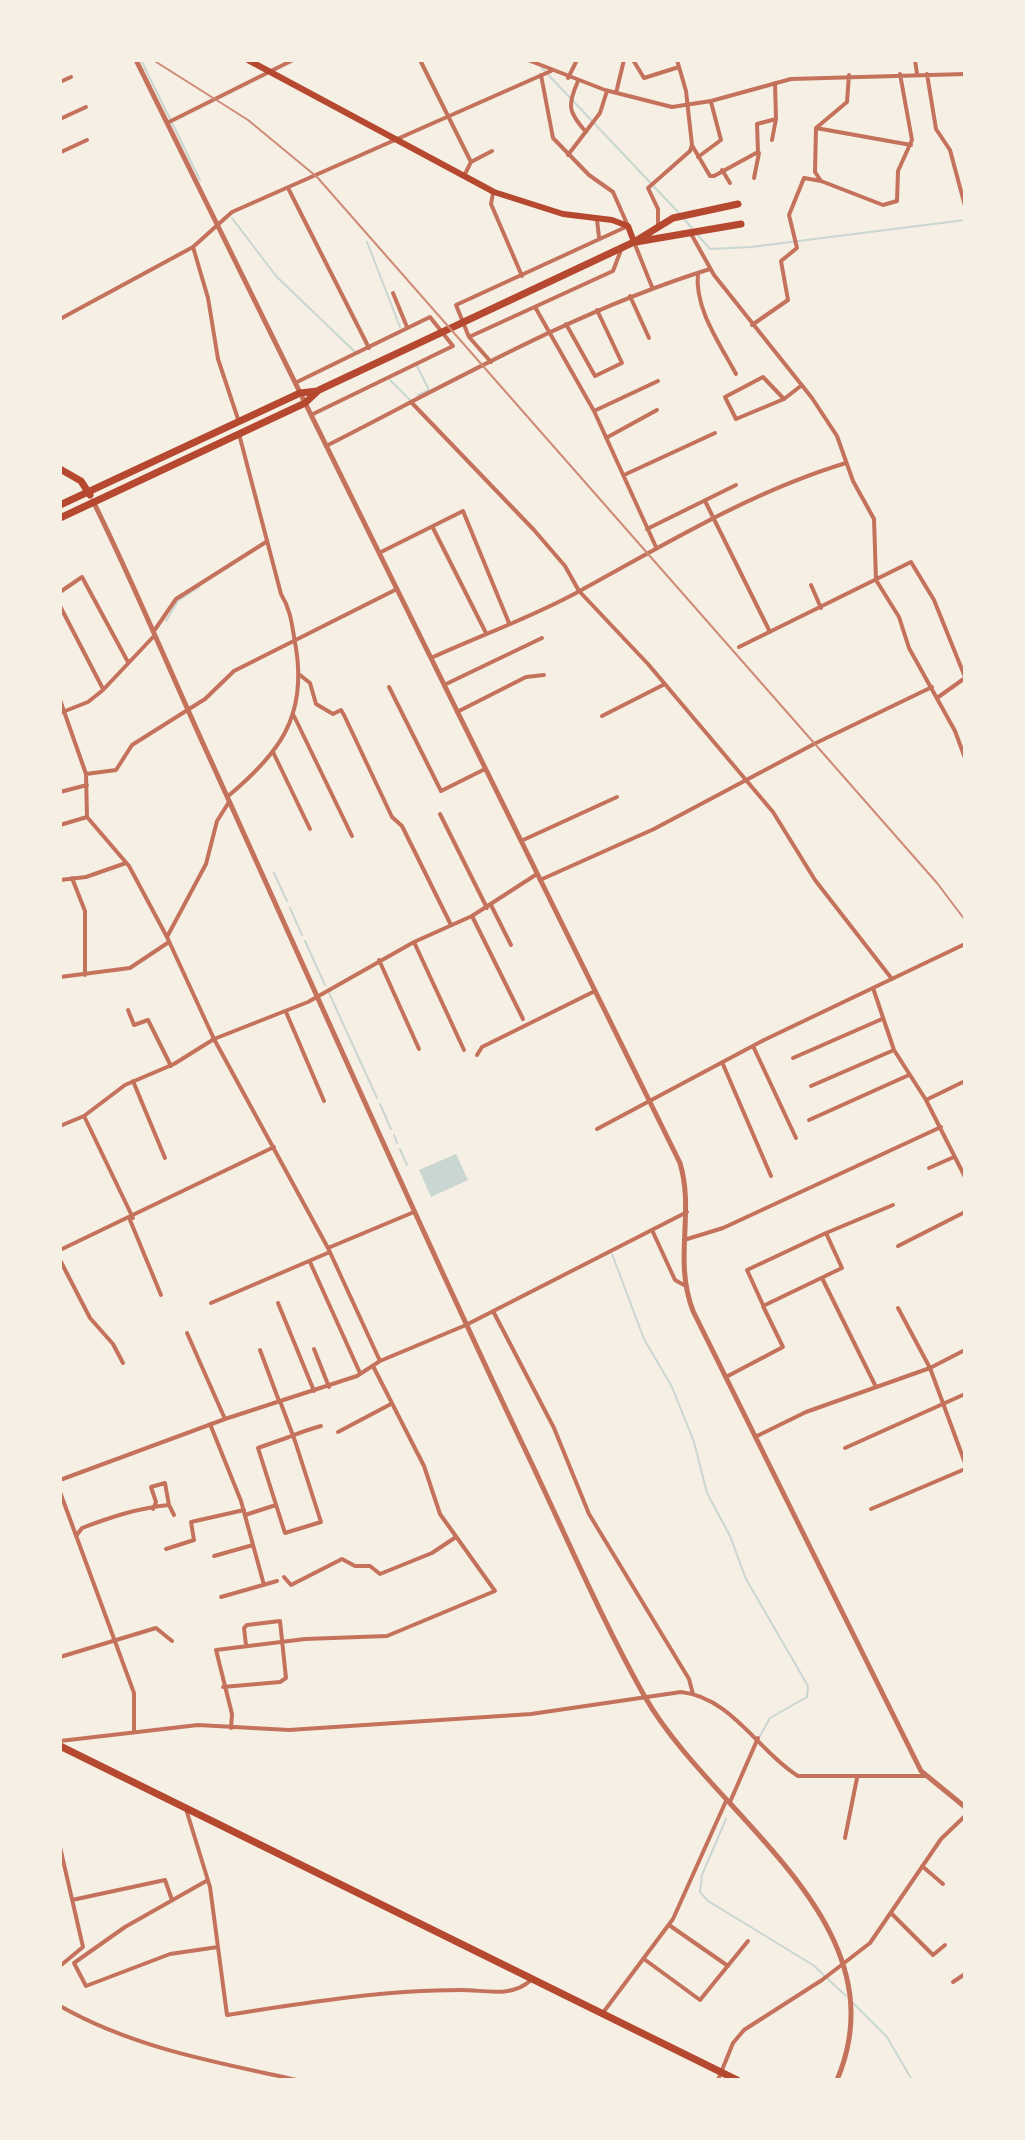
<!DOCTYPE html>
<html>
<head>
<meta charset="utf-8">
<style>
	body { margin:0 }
	#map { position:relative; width:1025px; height:2140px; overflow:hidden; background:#f6efe4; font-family:Arial,sans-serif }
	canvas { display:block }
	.frame { position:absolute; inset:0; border:62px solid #f6efe4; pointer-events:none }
</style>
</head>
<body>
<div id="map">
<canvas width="1025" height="2140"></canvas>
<div class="frame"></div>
</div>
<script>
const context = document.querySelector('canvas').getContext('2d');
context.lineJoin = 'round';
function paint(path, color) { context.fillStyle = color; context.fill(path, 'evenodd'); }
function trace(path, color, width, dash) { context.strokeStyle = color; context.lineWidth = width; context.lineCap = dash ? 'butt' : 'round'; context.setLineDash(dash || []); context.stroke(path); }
const water = new Path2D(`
	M 456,1154 L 468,1180 L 431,1197 L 419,1170 Z`);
const stream = new Path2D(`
	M 141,60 L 200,180
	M 541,67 L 679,213
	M 232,218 L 276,276 L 355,352
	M 683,218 L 692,228
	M 696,233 L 710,249 L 751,247 L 965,220
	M 367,242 L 400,327
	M 417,366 L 429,390 L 418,395
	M 390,380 L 410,400
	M 166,621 L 178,601 L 199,587
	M 274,873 L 287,901
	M 290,908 L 302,935
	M 305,941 L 325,985
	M 329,993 L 377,1098
	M 380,1104 L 391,1129
	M 394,1135 L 397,1143
	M 400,1149 L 407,1165
	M 612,1254 L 644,1339 L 672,1387 L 694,1442 L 707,1493 L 730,1536 L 746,1579 L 808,1686 L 807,1697 L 770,1718 L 760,1736
	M 726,1819 L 702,1875 L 700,1892 L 708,1901 L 813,1965 L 846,1996
	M 850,2000 L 887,2037 L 912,2080`);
const minor = new Path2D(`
	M 420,60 L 471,162 L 464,176
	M 528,60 L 605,90 L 672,107 L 711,101 L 791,79 L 965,74
	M 633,60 L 644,78 L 679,67
	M 915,60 L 917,74
	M 927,74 L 936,129 L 950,150 L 965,206
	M 849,75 L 847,102 L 816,128 L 815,172 L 821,181 L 883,205 L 897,201 L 898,171 L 912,140 L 900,74
	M 568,78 L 577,60
	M 578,81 C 567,106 568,111 586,132
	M 60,82 L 71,77
	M 616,93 L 624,60
	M 60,119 L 86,107
	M 167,123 L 293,60
	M 816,128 L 911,145
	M 772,140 L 776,119
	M 693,147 L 710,176 L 714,176 L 758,152 L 757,124 L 776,119 L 775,83
	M 60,149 L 61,152 L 87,140
	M 568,155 L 600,113 L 607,91
	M 698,157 L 721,140 L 711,102
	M 471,162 L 492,151
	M 722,170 L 730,183
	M 754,178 L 759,153
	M 288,188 L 369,348
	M 493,193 L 491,204 L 522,276
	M 597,220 L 599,237
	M 658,224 L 658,209 L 648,188 L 690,151 L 692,145 L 686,91 L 677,60
	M 690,232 L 714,275 L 812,398 L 837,436 L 853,481 L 874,519 L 876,580 L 899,617 L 909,648 L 955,731 L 965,758
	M 634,242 L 652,287
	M 193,247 L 208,298 L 218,359 L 239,422
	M 698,273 C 694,308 720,344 736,374
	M 393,293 L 407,327
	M 630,296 L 649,338
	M 535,307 L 594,411 L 656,547
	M 60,319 L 193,247 L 232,212 L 551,71
	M 566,324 L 595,376 L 622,363 L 597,310
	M 752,325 L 788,300 L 781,261 L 797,248 L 789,215 L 804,178 L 821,181
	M 469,337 L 613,271 L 621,250
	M 491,362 L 469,337 L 456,305 L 628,226 L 613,192 L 589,175 L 553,138 L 541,75
	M 295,383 L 430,317 L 453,346 L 311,415
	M 784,399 L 763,377 L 725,397 L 736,419 L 784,399 L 802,385
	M 411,402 L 534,530 L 565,566 L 579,591 L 648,664 L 773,812 L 815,880 L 892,979
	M 594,411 L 658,381
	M 606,438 L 657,410
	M 326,446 C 452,382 575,311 710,269
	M 624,475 L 715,433
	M 705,501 L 770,632
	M 433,528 L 486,633
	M 647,529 L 736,485
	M 379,553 L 463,511 L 509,623
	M 811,585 L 821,608
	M 60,592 L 82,577 L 128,662
	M 60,606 L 103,689
	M 154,631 L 176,599 L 266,542
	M 739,647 L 911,562 L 934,600 L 965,677
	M 431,658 C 479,636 530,618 576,593 C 664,545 750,492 846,463
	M 300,675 L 310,683 L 316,704 L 333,714 L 341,710 L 344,715 L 392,817 L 402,826 L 451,925
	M 444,685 L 542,638
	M 389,687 L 441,791 L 485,769
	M 937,698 L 965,678
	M 60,700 L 86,774 L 87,817 L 129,866 L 167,937
	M 457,712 L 526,677 L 544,675
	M 60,713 L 88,702 L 103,690 L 154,636
	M 294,716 L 352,836
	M 602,716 L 665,684
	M 273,752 L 310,829
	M 86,774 L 116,770 L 132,745 L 205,699 L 234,671 L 397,589
	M 60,792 L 87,785
	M 227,797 C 279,754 307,717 296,648 C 292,628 292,612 281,594 L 239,434
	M 229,802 L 217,821 L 206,864 L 167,937 L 214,1039 L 328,1248 L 380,1361
	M 440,814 L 487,908
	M 60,825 L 87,817
	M 521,841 L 617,797
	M 72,878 L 85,911 L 85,975
	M 60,880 L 86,877 L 126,863
	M 540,880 L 654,829 L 814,744 L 932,687
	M 491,905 L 511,945
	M 472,916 L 523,1019
	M 414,942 L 464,1050
	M 379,960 L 419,1049
	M 60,977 L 130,968 L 169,942
	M 873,988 L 894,1050 L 926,1100 L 965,1177
	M 128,1010 L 134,1025 L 148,1020 L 171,1066
	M 286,1012 L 324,1101
	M 753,1046 L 796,1138
	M 477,1055 L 482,1047 L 595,991
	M 793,1058 L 882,1019
	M 722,1062 L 771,1176
	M 133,1081 L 165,1158
	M 811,1086 L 894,1050
	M 926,1100 L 965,1081
	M 84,1116 L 133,1218
	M 809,1120 L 909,1075
	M 60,1126 L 84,1116 L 125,1085 L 174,1064 L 214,1039 L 308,1002 L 414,942 L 472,916 L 537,874
	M 597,1129 L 764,1040 L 965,944
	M 929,1168 L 954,1157
	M 130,1220 L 161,1295
	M 652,1230 L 675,1280 L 684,1285
	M 684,1240 L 723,1228 L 941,1127
	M 898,1246 L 965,1212
	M 328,1248 L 414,1212
	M 60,1250 L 274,1147
	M 60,1260 L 90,1318 L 113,1344 L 123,1363
	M 310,1262 L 360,1373
	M 822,1278 L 876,1387
	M 211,1303 L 330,1252
	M 278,1303 L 314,1391
	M 763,1305 L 747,1270 L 826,1233
	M 898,1308 L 930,1368 L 965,1463
	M 493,1311 L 554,1428 L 589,1514 L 689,1679 L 693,1694
	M 187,1333 L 225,1419
	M 314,1349 L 329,1387
	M 260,1350 L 279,1401
	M 726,1377 L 783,1347 L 763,1306 L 842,1268 L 826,1233 L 893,1205
	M 280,1401 L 295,1441 L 321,1522 L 285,1533 L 258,1448 L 289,1437 C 299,1433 310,1429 321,1426
	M 210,1424 L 241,1501 L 264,1585
	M 338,1432 L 391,1404
	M 755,1437 L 806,1412 L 930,1368 L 965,1350
	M 845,1448 L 965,1394
	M 60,1480 L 225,1419 L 357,1376 L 380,1361 L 466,1325 L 687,1212
	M 60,1492 L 134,1693 L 134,1731
	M 169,1505 L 174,1515
	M 871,1509 L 965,1469
	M 245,1515 L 276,1505
	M 76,1536 L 82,1528 C 111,1517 138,1508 169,1505 L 165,1483 L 151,1487 L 156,1502 L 153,1509
	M 166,1549 L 194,1540 L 191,1522 L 244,1510
	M 214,1556 L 253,1545
	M 284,1577 L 291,1585 L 342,1559 L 355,1566 L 370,1566 L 380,1574 L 432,1553 L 456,1537
	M 221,1597 L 277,1581
	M 60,1657 L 156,1628 L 172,1641
	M 223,1687 L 280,1682 L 286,1678 L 280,1621 L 247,1625 L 244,1628 L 246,1645
	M 231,1728 L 232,1714 L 216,1650 L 305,1639 L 387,1636 L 495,1591 L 440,1514 L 424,1466 L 373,1366
	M 60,1741 L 198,1725 L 289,1730 L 531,1714 L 681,1692 C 731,1697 759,1752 798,1776 L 927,1776
	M 730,1802 L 758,1738
	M 186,1809 L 210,1887 L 227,2015 C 304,2003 383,1990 461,1990 C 485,1990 512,1998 531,1980
	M 845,1838 L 857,1778
	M 60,1847 L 83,1947 L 60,1966
	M 922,1866 L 943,1884
	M 208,1880 L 125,1927 L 74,1963 L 86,1986 L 170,1954 L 218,1947
	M 72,1900 L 165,1880 L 172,1900
	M 891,1913 L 933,1955 L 945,1945
	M 669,1925 L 728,1966
	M 644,1959 L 700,2000 L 748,1941
	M 953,1982 L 965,1974
	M 60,2006 C 134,2048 215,2062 297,2080
	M 602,2014 L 673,1919 L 726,1801
	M 718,2080 L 733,2043 L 744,2030 L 822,1980 L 870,1943 L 941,1839 L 965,1816`);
const tertiary = new Path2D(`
	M 136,60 L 680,1163 C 695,1214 673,1259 693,1311 L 921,1771 L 965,1807
	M 93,501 C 135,586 171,674 211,761 C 314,988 414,1216 521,1441 C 562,1526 599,1615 645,1697 C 713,1816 904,1922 837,2080`);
const secondary = new Path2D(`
	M 248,60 L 494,192 L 563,214 L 612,220 L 628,226 L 634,242`);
const trunk = new Path2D(`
	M 636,242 L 741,224
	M 60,469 L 81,481 L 90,495
	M 60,505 L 300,393 L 317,391
	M 60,518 L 305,403 L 319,390 L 634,242 L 673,218 L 738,204
	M 60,1746 L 737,2080`);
const rail = new Path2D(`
	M 153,60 L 248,120 L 317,177 L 937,883 L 965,920`);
paint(water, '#c9d6d2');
trace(stream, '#c9d6d2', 2);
trace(minor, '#c5725c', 4);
trace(tertiary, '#c5725c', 5);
trace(secondary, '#b5482f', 6);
trace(trunk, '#b5482f', 7);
trace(rail, '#cf8b77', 2);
</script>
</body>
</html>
